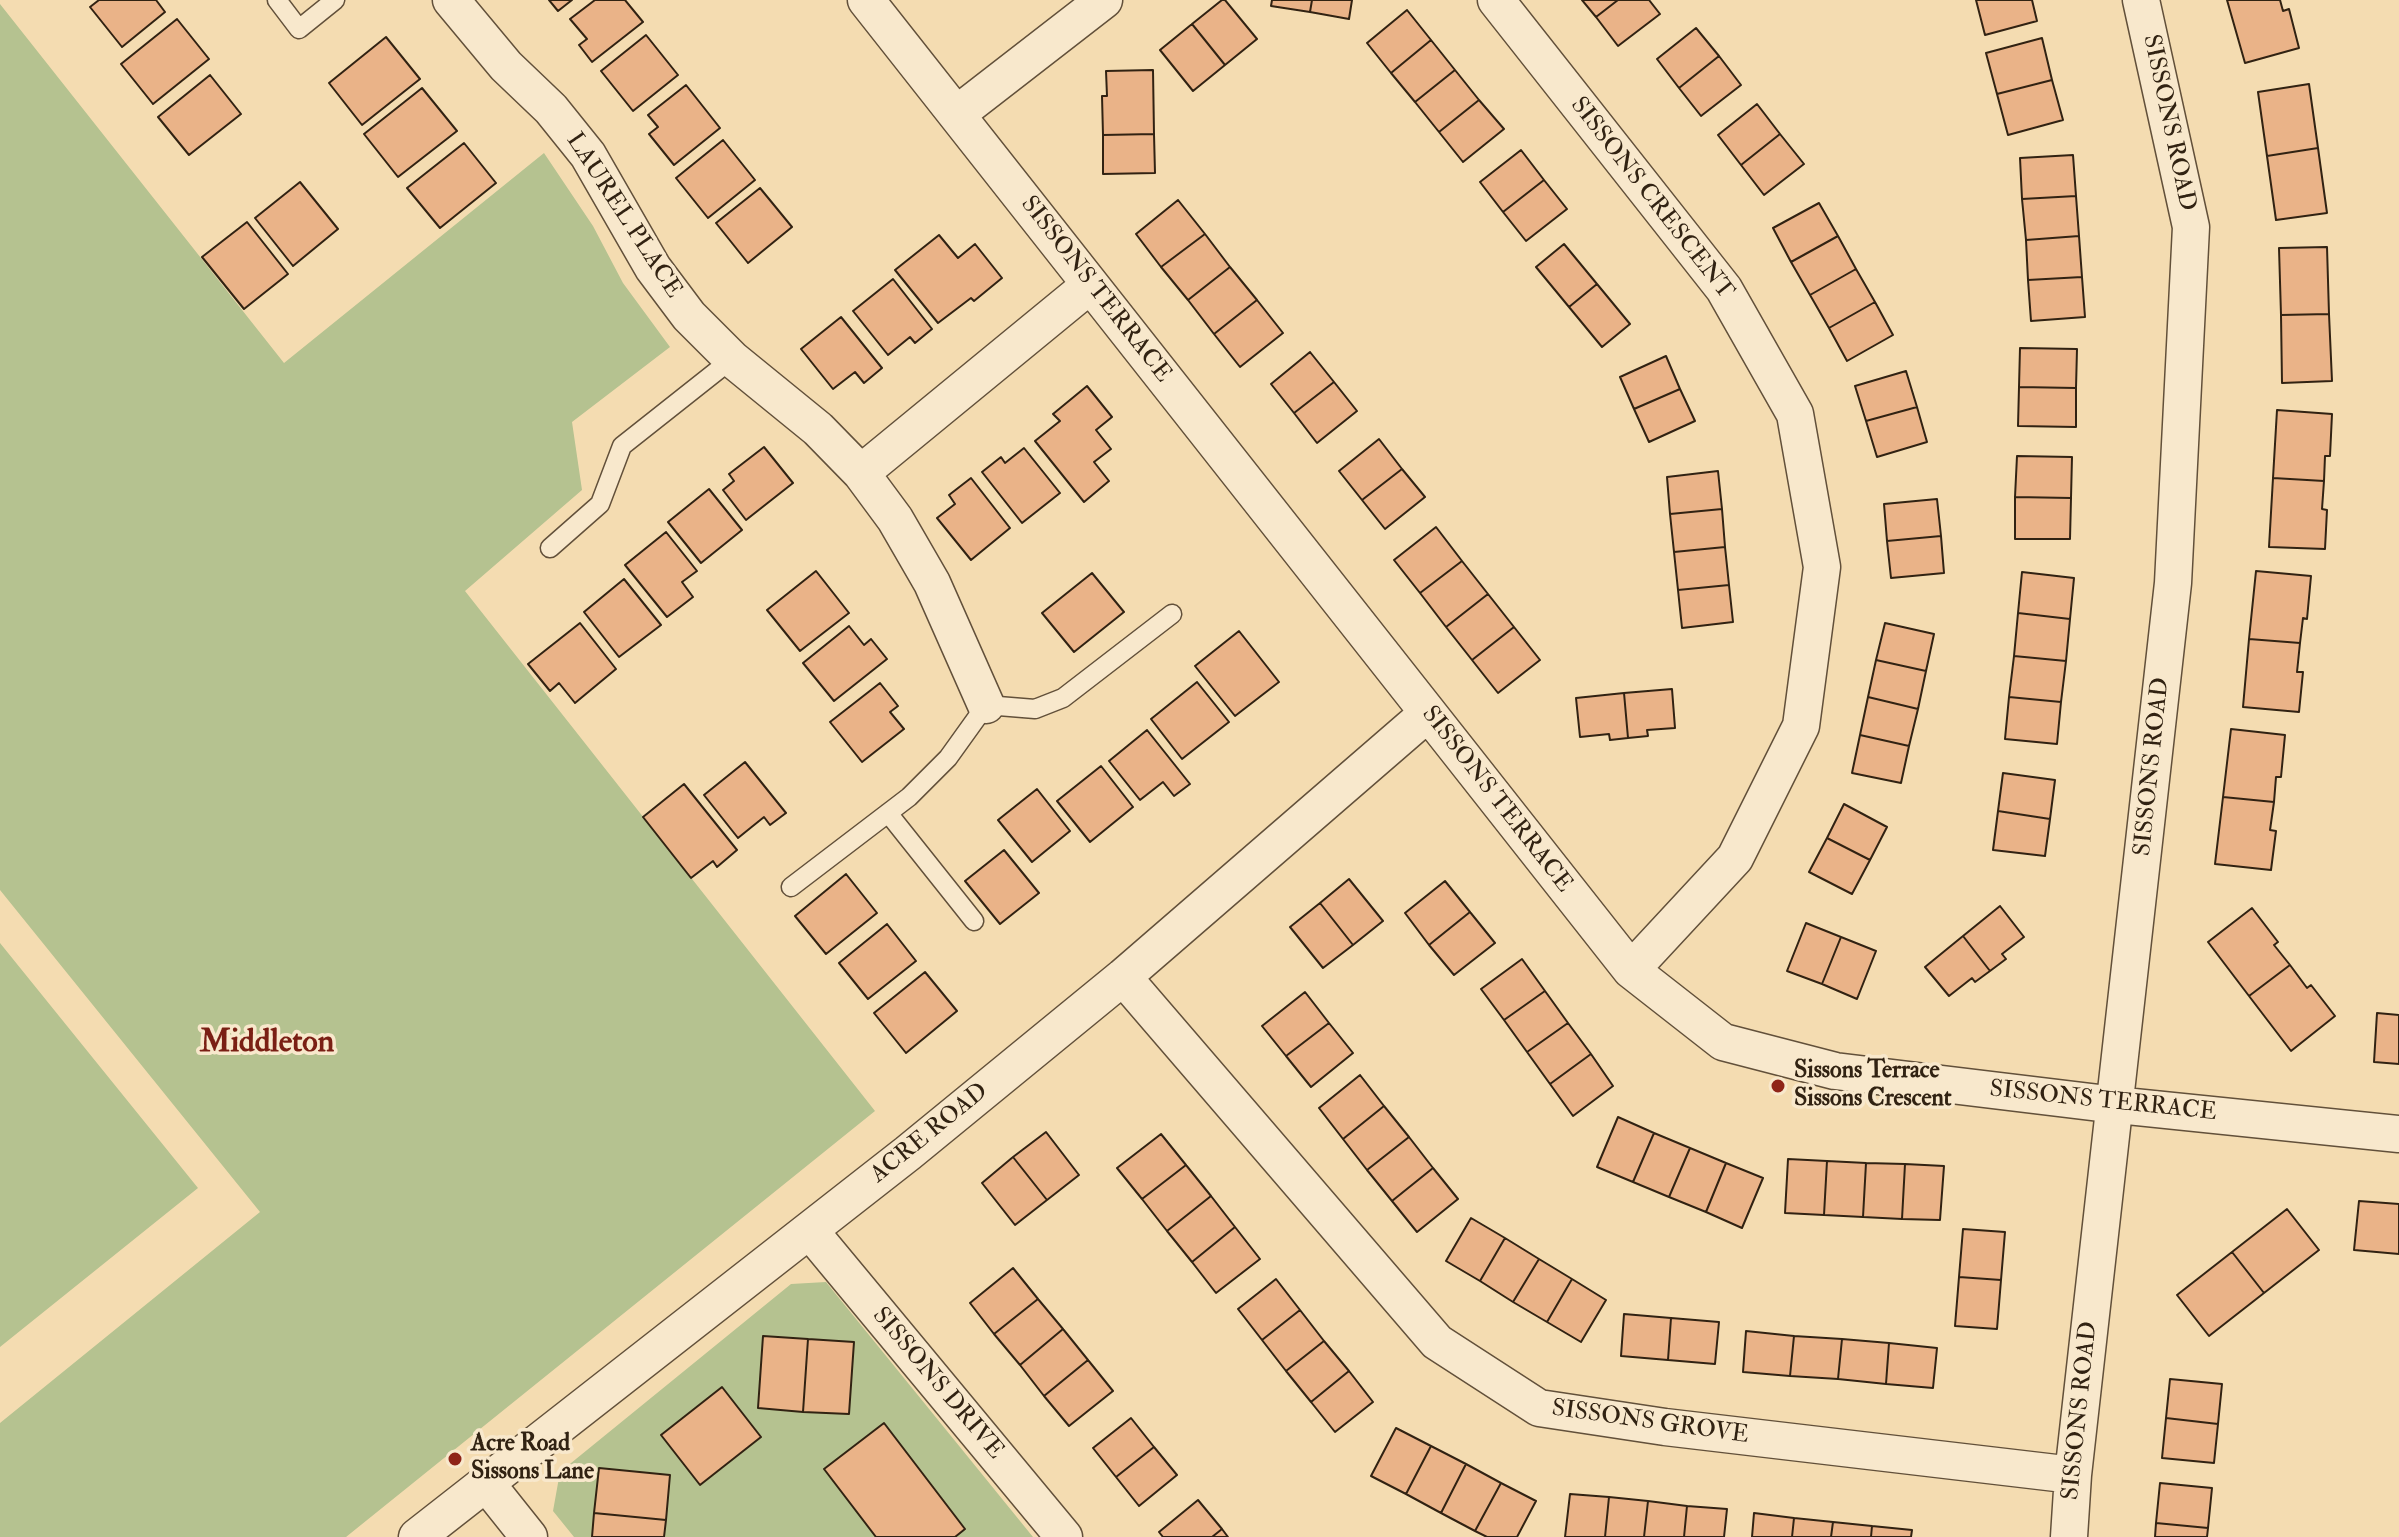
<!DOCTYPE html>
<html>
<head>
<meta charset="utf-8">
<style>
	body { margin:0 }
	canvas { display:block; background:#f4dcb1 }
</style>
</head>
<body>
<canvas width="2399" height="1537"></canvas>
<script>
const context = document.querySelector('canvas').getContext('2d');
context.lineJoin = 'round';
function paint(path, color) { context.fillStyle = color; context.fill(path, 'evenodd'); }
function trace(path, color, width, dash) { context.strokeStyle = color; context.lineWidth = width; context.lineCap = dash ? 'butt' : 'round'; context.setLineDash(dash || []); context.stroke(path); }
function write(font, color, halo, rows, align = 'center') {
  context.font = font + ' "IM FELL Double Pica",serif'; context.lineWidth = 7; context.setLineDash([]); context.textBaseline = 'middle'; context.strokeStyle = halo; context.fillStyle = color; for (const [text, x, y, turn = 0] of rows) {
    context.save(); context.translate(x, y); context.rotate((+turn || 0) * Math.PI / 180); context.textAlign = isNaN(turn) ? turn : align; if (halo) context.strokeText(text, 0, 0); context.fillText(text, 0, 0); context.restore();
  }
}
const green = new Path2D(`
	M 0,4 L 284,363 L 544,153 L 593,226 L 623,283 L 670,347 L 572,422 L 582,490 L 465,591 L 875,1111 L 346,1537 L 0,1537 L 0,1423 L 260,1212 L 0,890 Z
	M 0,943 L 198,1188 L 0,1347 Z
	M 826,1282 L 1033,1537 L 574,1537 L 553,1511 L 560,1472 L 791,1284 Z`);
const building = new Path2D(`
	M 99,0 L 156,0 L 165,12 L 122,47 L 90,7 Z
	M 549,0 L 572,0 L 558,11 Z
	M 595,0 L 625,0 L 643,22 L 592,62 L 579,45 L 587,39 L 570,19 Z
	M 1222,0 L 1225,0 L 1257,39 L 1225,65 L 1192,24 Z
	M 1272,0 L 1312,0 L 1310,12 L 1271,6 Z
	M 1312,0 L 1352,0 L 1349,19 L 1310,12 Z
	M 1582,0 L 1618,0 L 1596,17 Z
	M 1618,0 L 1649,0 L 1660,14 L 1618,46 L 1596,17 Z
	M 1976,0 L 2032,0 L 2037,21 L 1985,35 Z
	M 2227,0 L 2280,0 L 2283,11 L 2289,9 L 2299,48 L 2245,63 Z
	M 1407,10 L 1431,40 L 1391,73 L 1367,43 Z
	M 177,19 L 209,59 L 153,104 L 121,64 Z
	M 1192,24 L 1225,65 L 1193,91 L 1160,50 Z
	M 1696,28 L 1719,56 L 1679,88 L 1657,59 Z
	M 646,35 L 678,75 L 633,111 L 601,71 Z
	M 386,37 L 420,79 L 362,125 L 329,83 Z
	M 2042,38 L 2052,80 L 1997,94 L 1986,53 Z
	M 1431,40 L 1455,70 L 1415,102 L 1391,73 Z
	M 1719,56 L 1741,85 L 1701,116 L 1679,88 Z
	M 1153,70 L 1154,134 L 1103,135 L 1102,96 L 1107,96 L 1106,71 Z
	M 1455,70 L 1479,100 L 1439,132 L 1415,102 Z
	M 210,75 L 241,114 L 189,155 L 158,117 Z
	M 2052,80 L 2063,120 L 2008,135 L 1997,94 Z
	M 2309,84 L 2318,148 L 2267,156 L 2258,92 Z
	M 686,85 L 720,128 L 674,165 L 649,134 L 658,127 L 648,115 Z
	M 422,88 L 457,131 L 398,177 L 364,134 Z
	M 1479,100 L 1504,129 L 1463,162 L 1439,132 Z
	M 1757,104 L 1780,134 L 1741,165 L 1718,135 Z
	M 1154,134 L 1155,173 L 1103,174 L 1103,135 Z
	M 1780,134 L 1804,164 L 1764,195 L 1741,165 Z
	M 723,140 L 755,180 L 708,218 L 676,178 Z
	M 464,143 L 496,183 L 440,228 L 407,188 Z
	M 2318,148 L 2327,213 L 2276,220 L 2267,156 Z
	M 1521,150 L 1544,180 L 1503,212 L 1480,182 Z
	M 2073,155 L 2076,196 L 2022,199 L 2020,158 Z
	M 1544,180 L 1567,209 L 1526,241 L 1503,212 Z
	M 300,182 L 338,229 L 293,266 L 255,218 Z
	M 760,188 L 792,227 L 748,263 L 716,223 Z
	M 2076,196 L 2079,236 L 2026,240 L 2022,199 Z
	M 1178,200 L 1205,234 L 1161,267 L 1136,234 Z
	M 1819,203 L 1838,236 L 1791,262 L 1773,228 Z
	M 247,222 L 288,274 L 244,309 L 202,257 Z
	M 1205,234 L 1230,267 L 1188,300 L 1161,267 Z
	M 939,235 L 958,258 L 975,244 L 1002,278 L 974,301 L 971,298 L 938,323 L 895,270 Z
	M 1838,236 L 1856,269 L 1810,295 L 1791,262 Z
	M 2079,236 L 2082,277 L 2028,280 L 2026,240 Z
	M 1564,244 L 1597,284 L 1569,307 L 1536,267 Z
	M 2327,247 L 2329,314 L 2281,315 L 2279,248 Z
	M 1230,267 L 1257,300 L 1214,334 L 1188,300 Z
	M 1856,269 L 1875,302 L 1829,328 L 1810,295 Z
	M 2082,277 L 2085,317 L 2031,321 L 2028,280 Z
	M 893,279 L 932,329 L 915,343 L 910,337 L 888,355 L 853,311 Z
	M 1597,284 L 1630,324 L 1602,347 L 1569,307 Z
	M 1257,300 L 1283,333 L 1240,367 L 1214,334 Z
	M 1875,302 L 1893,335 L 1847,361 L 1829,328 Z
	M 2329,314 L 2332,381 L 2282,383 L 2281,315 Z
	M 841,317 L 882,368 L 864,383 L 855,372 L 833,389 L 801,349 Z
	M 2020,348 L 2077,349 L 2076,388 L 2019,387 Z
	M 1310,352 L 1334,382 L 1294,413 L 1271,384 Z
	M 1666,356 L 1680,389 L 1634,409 L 1620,377 Z
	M 1906,371 L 1917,407 L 1866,421 L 1855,386 Z
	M 1334,382 L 1357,411 L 1317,443 L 1294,413 Z
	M 1087,386 L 1112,417 L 1096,430 L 1111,449 L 1094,462 L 1109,481 L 1084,502 L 1035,441 L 1060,421 L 1053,414 Z
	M 2019,387 L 2076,388 L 2076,427 L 2018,426 Z
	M 1680,389 L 1695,421 L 1649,442 L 1634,409 Z
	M 1917,407 L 1927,442 L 1877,457 L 1866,421 Z
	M 2277,410 L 2332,414 L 2330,456 L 2325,456 L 2324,481 L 2273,478 Z
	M 1379,439 L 1402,469 L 1362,500 L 1339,471 Z
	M 764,447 L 793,483 L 746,520 L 723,490 L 734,481 L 729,474 Z
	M 1024,448 L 1060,493 L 1022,523 L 982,472 L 1001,457 L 1005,463 Z
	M 2017,456 L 2072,457 L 2071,498 L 2015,497 Z
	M 1402,469 L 1425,497 L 1385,529 L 1362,500 Z
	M 1718,471 L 1722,509 L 1670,514 L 1667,477 Z
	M 971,478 L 1010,528 L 971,560 L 937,518 L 955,504 L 949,495 Z
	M 2273,478 L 2324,481 L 2322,509 L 2327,510 L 2325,549 L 2269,547 Z
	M 709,489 L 742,530 L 701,563 L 668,522 Z
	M 2015,497 L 2071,498 L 2070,539 L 2015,539 Z
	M 1937,499 L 1941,536 L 1887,541 L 1884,504 Z
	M 1722,509 L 1725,547 L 1674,552 L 1670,514 Z
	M 1436,527 L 1462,561 L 1420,593 L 1394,560 Z
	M 666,532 L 697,571 L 682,582 L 693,597 L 667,617 L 625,565 Z
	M 1941,536 L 1944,573 L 1891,578 L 1887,541 Z
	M 1725,547 L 1729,585 L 1678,590 L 1674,552 Z
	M 1462,561 L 1488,594 L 1446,627 L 1420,593 Z
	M 816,571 L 849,613 L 800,651 L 767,610 Z
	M 2256,571 L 2311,576 L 2307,619 L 2303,618 L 2300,643 L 2249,639 Z
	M 2022,572 L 2074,578 L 2070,619 L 2018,613 Z
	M 1092,573 L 1124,612 L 1074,652 L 1042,613 Z
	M 624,579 L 661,625 L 619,657 L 584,612 Z
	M 1729,585 L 1733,622 L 1682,628 L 1678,590 Z
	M 1488,594 L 1514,627 L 1472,660 L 1446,627 Z
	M 2018,613 L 2070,619 L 2066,661 L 2014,656 Z
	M 580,623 L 616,669 L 575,703 L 559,683 L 550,691 L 528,664 Z
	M 1885,623 L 1934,634 L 1926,671 L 1876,660 Z
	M 849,626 L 864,645 L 871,639 L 887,659 L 834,701 L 803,663 Z
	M 1514,627 L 1540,660 L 1498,693 L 1472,660 Z
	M 1239,631 L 1279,682 L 1235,716 L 1195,666 Z
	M 2249,639 L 2300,643 L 2297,672 L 2303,672 L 2299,712 L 2243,707 Z
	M 2014,656 L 2066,661 L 2061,702 L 2009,697 Z
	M 1876,660 L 1926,671 L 1918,709 L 1868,697 Z
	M 1197,682 L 1229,722 L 1182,759 L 1151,719 Z
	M 880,683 L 898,706 L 890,712 L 904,729 L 862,762 L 830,722 Z
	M 1672,689 L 1675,728 L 1647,730 L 1648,736 L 1628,738 L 1624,693 Z
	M 1624,693 L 1628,738 L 1610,740 L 1609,734 L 1580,737 L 1576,698 Z
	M 1868,697 L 1918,709 L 1909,746 L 1860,735 Z
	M 2009,697 L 2061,702 L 2057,744 L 2005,739 Z
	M 2231,729 L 2285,735 L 2281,777 L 2276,777 L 2274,802 L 2223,797 Z
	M 1147,730 L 1190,784 L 1174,796 L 1163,782 L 1140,800 L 1109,761 Z
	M 1860,735 L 1909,746 L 1901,783 L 1852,773 Z
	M 745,762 L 786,813 L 770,825 L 764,817 L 738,838 L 704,795 Z
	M 1101,766 L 1133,807 L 1090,842 L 1057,801 Z
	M 2003,773 L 2055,780 L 2050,819 L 1998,811 Z
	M 684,784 L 737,850 L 717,867 L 713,861 L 691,878 L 643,817 Z
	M 1037,789 L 1070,831 L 1032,862 L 998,820 Z
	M 2223,797 L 2274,802 L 2270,830 L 2276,831 L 2271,870 L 2215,864 Z
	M 1844,804 L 1887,827 L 1870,860 L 1827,838 Z
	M 1998,811 L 2050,819 L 2045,856 L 1993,850 Z
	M 1827,838 L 1870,860 L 1852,894 L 1809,872 Z
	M 1004,850 L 1039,893 L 1000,924 L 965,881 Z
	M 846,874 L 877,913 L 826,954 L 795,916 Z
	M 1349,879 L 1383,921 L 1353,945 L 1320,903 Z
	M 1445,881 L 1470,912 L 1429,945 L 1405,913 Z
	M 1320,903 L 1353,945 L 1323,968 L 1290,927 Z
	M 2000,906 L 2024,937 L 2002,954 L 2006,959 L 1990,971 L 1963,936 Z
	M 2252,908 L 2278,942 L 2274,945 L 2290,965 L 2249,996 L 2208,942 Z
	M 1470,912 L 1495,943 L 1454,975 L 1429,945 Z
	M 1806,923 L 1841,937 L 1822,984 L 1787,971 Z
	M 887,924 L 916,961 L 868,999 L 839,963 Z
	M 1963,936 L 1990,971 L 1975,982 L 1972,978 L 1949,996 L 1925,967 Z
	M 1841,937 L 1876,951 L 1857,999 L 1822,984 Z
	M 1522,959 L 1545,991 L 1504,1020 L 1481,989 Z
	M 2290,965 L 2307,988 L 2311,985 L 2335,1016 L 2291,1051 L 2249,996 Z
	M 925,972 L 957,1011 L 906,1053 L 874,1013 Z
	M 1545,991 L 1568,1023 L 1527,1052 L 1504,1020 Z
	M 1305,992 L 1329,1023 L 1286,1056 L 1262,1026 Z
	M 2377,1013 L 2399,1015 L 2399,1064 L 2374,1062 Z
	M 1329,1023 L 1353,1053 L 1311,1087 L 1286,1056 Z
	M 1568,1023 L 1591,1054 L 1550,1084 L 1527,1052 Z
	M 1591,1054 L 1613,1086 L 1573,1116 L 1550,1084 Z
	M 1360,1075 L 1384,1106 L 1343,1139 L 1319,1108 Z
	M 1384,1106 L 1409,1137 L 1367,1170 L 1343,1139 Z
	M 1618,1117 L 1654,1133 L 1633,1182 L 1597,1167 Z
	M 1046,1132 L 1079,1175 L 1047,1200 L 1013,1157 Z
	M 1654,1133 L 1690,1148 L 1669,1197 L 1633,1182 Z
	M 1161,1134 L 1186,1165 L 1142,1199 L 1117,1168 Z
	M 1409,1137 L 1433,1168 L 1392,1201 L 1367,1170 Z
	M 1690,1148 L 1726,1163 L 1706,1212 L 1669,1197 Z
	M 1013,1157 L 1047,1200 L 1015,1225 L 982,1183 Z
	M 1788,1159 L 1827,1161 L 1824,1215 L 1785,1213 Z
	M 1827,1161 L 1866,1163 L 1863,1217 L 1824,1215 Z
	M 1726,1163 L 1763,1178 L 1742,1228 L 1706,1212 Z
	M 1866,1163 L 1905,1164 L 1902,1219 L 1863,1217 Z
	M 1905,1164 L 1944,1166 L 1940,1220 L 1902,1219 Z
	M 1186,1165 L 1211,1196 L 1167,1231 L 1142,1199 Z
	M 1433,1168 L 1458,1199 L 1417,1232 L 1392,1201 Z
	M 1211,1196 L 1235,1227 L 1192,1262 L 1167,1231 Z
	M 2359,1201 L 2399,1204 L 2399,1254 L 2354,1250 Z
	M 2287,1209 L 2319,1250 L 2264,1293 L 2232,1252 Z
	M 1471,1218 L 1505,1238 L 1480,1281 L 1446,1261 Z
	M 1235,1227 L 1260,1259 L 1216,1293 L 1192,1262 Z
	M 1963,1229 L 2005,1232 L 2001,1280 L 1959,1277 Z
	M 1505,1238 L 1539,1259 L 1513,1302 L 1480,1281 Z
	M 2232,1252 L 2264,1293 L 2209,1336 L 2177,1295 Z
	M 1539,1259 L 1572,1279 L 1547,1322 L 1513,1302 Z
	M 1013,1268 L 1038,1299 L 994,1334 L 970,1303 Z
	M 1959,1277 L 2001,1280 L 1997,1329 L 1955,1326 Z
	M 1276,1279 L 1300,1310 L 1262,1340 L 1238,1309 Z
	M 1572,1279 L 1606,1300 L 1581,1342 L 1547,1322 Z
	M 1038,1299 L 1063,1329 L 1020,1365 L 994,1334 Z
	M 1300,1310 L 1324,1341 L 1286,1371 L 1262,1340 Z
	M 1624,1314 L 1671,1318 L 1668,1360 L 1621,1356 Z
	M 1671,1318 L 1719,1322 L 1715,1364 L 1668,1360 Z
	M 1063,1329 L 1088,1360 L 1044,1396 L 1020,1365 Z
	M 1746,1331 L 1794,1336 L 1790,1376 L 1743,1372 Z
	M 763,1336 L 808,1339 L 803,1412 L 758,1408 Z
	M 1794,1336 L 1842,1339 L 1838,1379 L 1790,1376 Z
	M 808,1339 L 854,1342 L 849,1414 L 803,1412 Z
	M 1842,1339 L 1889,1343 L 1886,1384 L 1838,1379 Z
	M 1324,1341 L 1349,1371 L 1311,1402 L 1286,1371 Z
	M 1889,1343 L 1937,1348 L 1933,1388 L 1886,1384 Z
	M 1088,1360 L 1113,1391 L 1069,1426 L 1044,1396 Z
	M 1349,1371 L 1373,1402 L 1335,1432 L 1311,1402 Z
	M 2170,1379 L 2222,1384 L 2218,1424 L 2166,1418 Z
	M 722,1387 L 761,1437 L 700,1485 L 661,1435 Z
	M 1131,1418 L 1154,1447 L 1116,1477 L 1093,1448 Z
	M 2166,1418 L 2218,1424 L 2214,1463 L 2162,1458 Z
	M 884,1423 L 965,1529 L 955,1537 L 876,1537 L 824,1469 Z
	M 1396,1428 L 1431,1446 L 1406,1494 L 1371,1476 Z
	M 1431,1446 L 1466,1464 L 1441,1513 L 1406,1494 Z
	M 1154,1447 L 1177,1475 L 1139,1506 L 1116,1477 Z
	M 1466,1464 L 1501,1483 L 1475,1531 L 1441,1513 Z
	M 599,1468 L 670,1475 L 666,1520 L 594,1513 Z
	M 1501,1483 L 1536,1501 L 1517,1537 L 1487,1537 L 1475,1531 Z
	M 2160,1483 L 2212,1488 L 2208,1528 L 2156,1523 Z
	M 1570,1494 L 1609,1497 L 1605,1537 L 1565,1537 Z
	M 1609,1497 L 1648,1501 L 1644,1537 L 1605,1537 Z
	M 1198,1500 L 1222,1529 L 1212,1537 L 1163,1537 L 1159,1532 Z
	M 1648,1501 L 1687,1506 L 1684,1537 L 1644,1537 Z
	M 1687,1506 L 1727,1509 L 1724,1537 L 1684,1537 Z
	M 594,1513 L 666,1520 L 664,1537 L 592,1537 Z
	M 1754,1513 L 1794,1518 L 1792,1537 L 1752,1537 Z
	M 1794,1518 L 1833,1522 L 1831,1537 L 1792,1537 Z
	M 1833,1522 L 1872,1526 L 1871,1537 L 1831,1537 Z
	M 2156,1523 L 2208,1528 L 2207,1537 L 2155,1537 Z
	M 1872,1526 L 1912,1530 L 1911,1537 L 1871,1537 Z
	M 1222,1529 L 1228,1537 L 1212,1537 Z`);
const lane = new Path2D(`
	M 277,0 L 299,29 L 335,0
	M 550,548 L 600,504 L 622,446 L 732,359
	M 888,813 L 974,921
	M 791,887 L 909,797 L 948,758 L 986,705 L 1035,709 L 1063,698 L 1172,614`);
const street = new Path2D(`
	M 451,0 L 506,66 L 551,109 L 588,155 L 653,268 L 689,316 L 732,359 L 818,429 L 861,473
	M 866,0 L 1631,970 L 1723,1042 L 1835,1071 L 2116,1105 L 2399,1134
	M 1496,0 L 1724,289 L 1795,414 L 1822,567 L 1801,726 L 1735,858 L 1631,970
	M 957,114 L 1104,0
	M 986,705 L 932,583 L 895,519 L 861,473 L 1090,285
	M 1123,977 L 1437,1342 L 1539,1408 L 1665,1427 L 2073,1475
	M 810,1231 L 1064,1537
	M 486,1483 L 529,1537
	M 417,1537 L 908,1153 L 1123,977 L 1428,713
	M 2069,1537 L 2073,1475 L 2173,583 L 2191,227 L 2141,0`);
const markers = [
	[1778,1086,8,"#8f2418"],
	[455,1459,8,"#8f2418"]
];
const streetNames = [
	["SISSONS ROAD",2168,123,78],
	["SISSONS CRESCENT",1651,199,52],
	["LAUREL PLACE",623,216,57],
	["SISSONS TERRACE",1095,290,52],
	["SISSONS ROAD",2153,767,-84],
	["SISSONS TERRACE",1496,800,52],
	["SISSONS TERRACE",2103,1102,6],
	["ACRE ROAD",930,1134,-39],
	["SISSONS DRIVE",937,1384,50],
	["SISSONS ROAD",2081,1411,-84],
	["SISSONS GROVE",1650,1423,8]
];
const poiNames = [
	["Sissons Terrace",1794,1072],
	["Sissons Crescent",1794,1100],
	["Acre Road",471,1445],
	["Sissons Lane",471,1473]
];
const districtNames = [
	["Middleton",267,1044]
];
paint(green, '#b5c290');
paint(building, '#eab388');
trace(building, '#312212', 2);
trace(lane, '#62503a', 21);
trace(street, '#62503a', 39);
trace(lane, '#f8e8cc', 18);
trace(street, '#f8e8cc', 36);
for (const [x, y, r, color] of markers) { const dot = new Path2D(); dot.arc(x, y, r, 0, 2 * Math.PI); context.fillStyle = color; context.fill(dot); trace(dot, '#f8e8cc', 3); }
write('24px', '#312212', '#f8e8cc', streetNames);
write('bold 24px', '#312212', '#f8e8cc', poiNames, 'left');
write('bold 32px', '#7a1f14', '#f8e8cc', districtNames);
</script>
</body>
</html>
